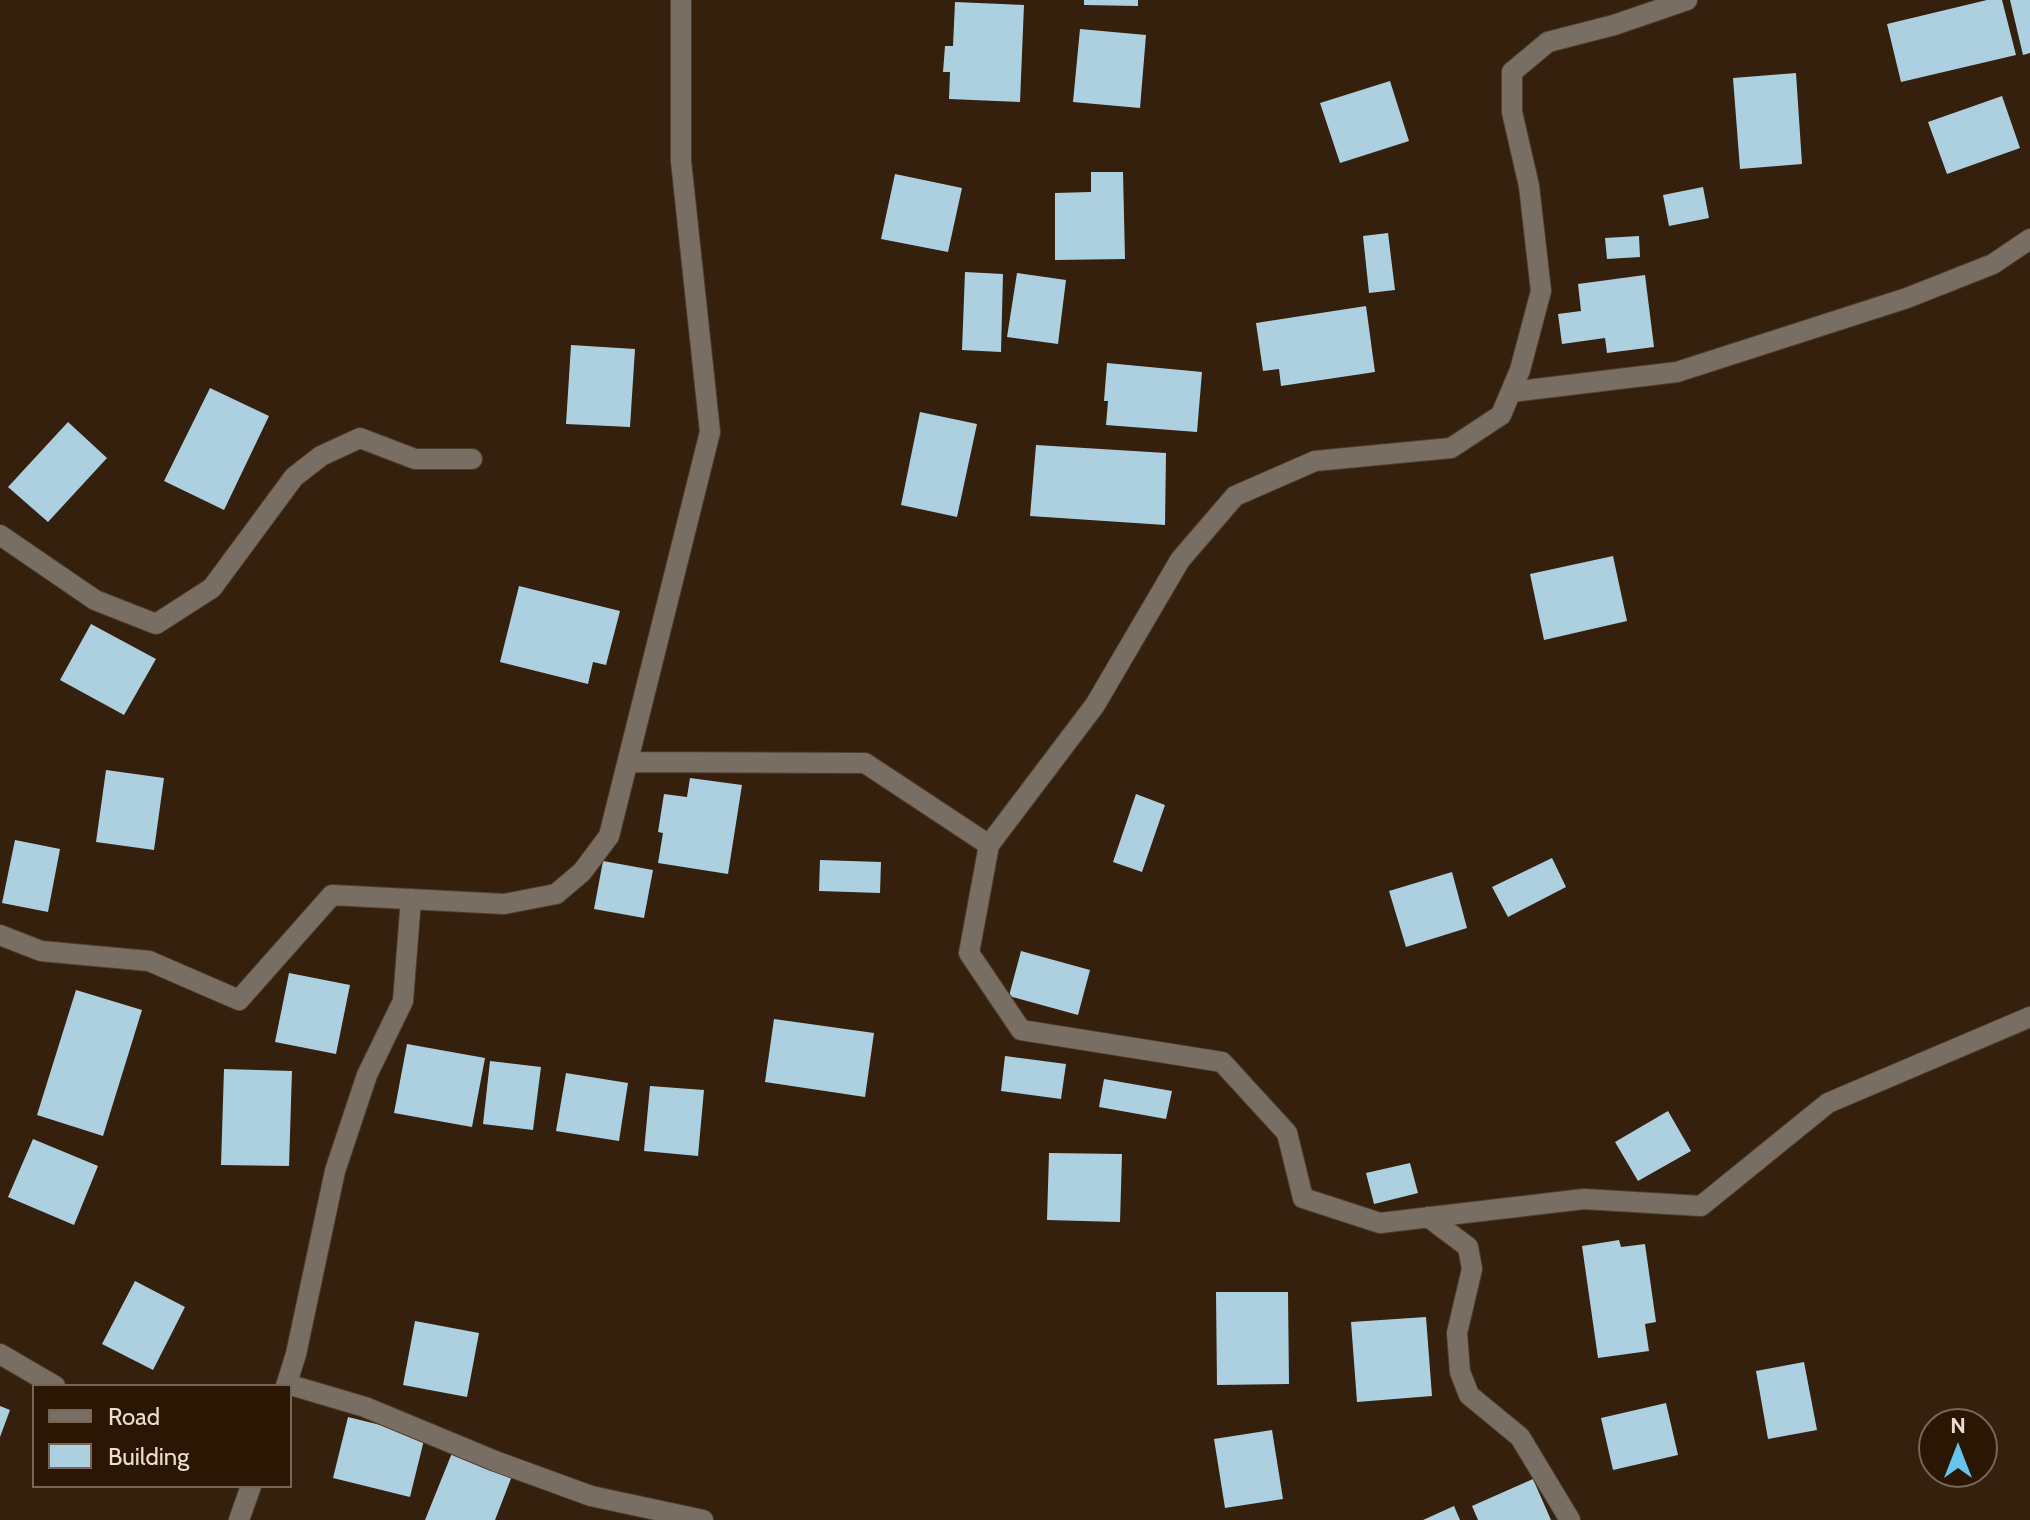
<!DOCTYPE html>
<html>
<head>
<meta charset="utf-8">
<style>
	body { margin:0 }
	#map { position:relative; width:2030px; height:1520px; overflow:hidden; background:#34200c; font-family:Cabin,sans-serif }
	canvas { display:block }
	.legend { position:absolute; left:32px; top:1384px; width:260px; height:104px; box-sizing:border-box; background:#2a1603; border:2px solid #765; margin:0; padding:10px 14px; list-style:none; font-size:24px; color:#ebddd1 }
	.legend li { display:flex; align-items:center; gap:16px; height:40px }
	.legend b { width:40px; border:2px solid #765 }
	.north { position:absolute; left:1918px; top:1408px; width:80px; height:80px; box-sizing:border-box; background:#2a1603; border:2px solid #765; border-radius:50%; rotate:0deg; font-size:22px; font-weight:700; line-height:32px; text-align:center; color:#ebddd1 }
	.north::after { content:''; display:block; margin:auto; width:28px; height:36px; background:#65c5ee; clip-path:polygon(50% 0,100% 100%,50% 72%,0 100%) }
</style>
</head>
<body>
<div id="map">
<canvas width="2030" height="1520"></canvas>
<ul class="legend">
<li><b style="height:10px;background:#796e64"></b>Road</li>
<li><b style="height:22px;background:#add0e1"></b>Building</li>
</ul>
<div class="north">N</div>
</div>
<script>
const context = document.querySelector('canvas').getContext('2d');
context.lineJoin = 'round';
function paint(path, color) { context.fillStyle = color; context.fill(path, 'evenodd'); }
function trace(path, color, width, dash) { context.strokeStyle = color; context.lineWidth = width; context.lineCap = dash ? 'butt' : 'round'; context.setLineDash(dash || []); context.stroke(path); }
const building = new Path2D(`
	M 1084,0 L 1138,0 L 1138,6 L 1084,5 Z
	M 1987,0 L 2002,0 L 2016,55 L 1901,82 L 1887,24 Z
	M 2010,0 L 2030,0 L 2030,53 L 2023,55 Z
	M 955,2 L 1024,5 L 1020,102 L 949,99 L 950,72 L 943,72 L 945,46 L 953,46 Z
	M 1080,29 L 1146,35 L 1140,108 L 1073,102 Z
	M 1796,73 L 1802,164 L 1740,169 L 1733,78 Z
	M 1390,81 L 1409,141 L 1340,163 L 1320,103 Z
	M 2002,96 L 2020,148 L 1947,174 L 1928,122 Z
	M 1091,172 L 1123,172 L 1125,259 L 1055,260 L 1055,193 L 1091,192 Z
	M 895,174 L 962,188 L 948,252 L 881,239 Z
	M 1703,187 L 1709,218 L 1669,226 L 1663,195 Z
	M 1388,233 L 1395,290 L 1369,293 L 1363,236 Z
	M 1639,236 L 1640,257 L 1607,259 L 1605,238 Z
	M 965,272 L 1003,274 L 1001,352 L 962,350 Z
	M 1017,273 L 1066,280 L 1058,344 L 1007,337 Z
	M 1645,275 L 1654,347 L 1607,353 L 1605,338 L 1562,344 L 1558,314 L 1581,311 L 1578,284 Z
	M 1366,306 L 1375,372 L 1281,386 L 1279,369 L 1263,371 L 1256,323 Z
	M 571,345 L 635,349 L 630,427 L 566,424 Z
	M 1107,363 L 1202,372 L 1197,432 L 1106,425 L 1108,401 L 1104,401 Z
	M 210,388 L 269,416 L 224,510 L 164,481 Z
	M 920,412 L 977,424 L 957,517 L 901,505 Z
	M 68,422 L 107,458 L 48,522 L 8,487 Z
	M 1036,445 L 1166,453 L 1165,525 L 1030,516 Z
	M 1613,556 L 1627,621 L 1544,640 L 1530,574 Z
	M 519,586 L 620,611 L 606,665 L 593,662 L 588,684 L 500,662 Z
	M 91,624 L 156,659 L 124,715 L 60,680 Z
	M 106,770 L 164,778 L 154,850 L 96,842 Z
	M 690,778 L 742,785 L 728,874 L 658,863 L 663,833 L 658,832 L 664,794 L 687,797 Z
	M 1136,794 L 1165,805 L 1142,872 L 1113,862 Z
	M 15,840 L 60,849 L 48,912 L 2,903 Z
	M 1552,858 L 1566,887 L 1508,917 L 1492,887 Z
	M 820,860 L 881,862 L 880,893 L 819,891 Z
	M 603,861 L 653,870 L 644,918 L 594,909 Z
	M 1452,872 L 1467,928 L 1406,947 L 1389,891 Z
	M 1021,951 L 1090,970 L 1078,1015 L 1009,996 Z
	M 289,973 L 350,985 L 336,1054 L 275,1042 Z
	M 76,990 L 142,1010 L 103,1136 L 37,1115 Z
	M 774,1019 L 874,1033 L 865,1097 L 765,1082 Z
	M 407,1044 L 485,1058 L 472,1127 L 394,1113 Z
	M 1005,1056 L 1066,1064 L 1061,1099 L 1001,1091 Z
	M 490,1061 L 541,1067 L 533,1130 L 483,1124 Z
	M 224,1069 L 292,1071 L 289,1166 L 221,1165 Z
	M 566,1073 L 628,1083 L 619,1141 L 556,1131 Z
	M 1104,1079 L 1172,1091 L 1166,1119 L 1099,1107 Z
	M 650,1086 L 704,1090 L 698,1156 L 644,1151 Z
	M 1668,1111 L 1691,1151 L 1638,1181 L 1615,1142 Z
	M 33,1139 L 98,1166 L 74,1225 L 8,1197 Z
	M 1049,1153 L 1122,1154 L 1120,1222 L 1047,1220 Z
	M 1410,1163 L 1418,1193 L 1374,1204 L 1366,1173 Z
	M 1619,1240 L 1621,1247 L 1645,1244 L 1656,1322 L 1645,1324 L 1649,1351 L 1598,1358 L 1582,1246 Z
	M 135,1281 L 185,1307 L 153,1370 L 102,1344 Z
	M 1216,1292 L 1288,1292 L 1289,1384 L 1217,1385 Z
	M 1426,1317 L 1432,1396 L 1357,1402 L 1351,1322 Z
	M 415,1321 L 479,1333 L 467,1397 L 403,1385 Z
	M 1804,1362 L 1817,1430 L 1768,1439 L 1756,1371 Z
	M 1666,1403 L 1678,1455 L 1613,1470 L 1601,1418 Z
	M 0,1406 L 10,1410 L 0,1437 Z
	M 348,1417 L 425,1436 L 410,1497 L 333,1478 Z
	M 1272,1430 L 1283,1499 L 1225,1508 L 1214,1439 Z
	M 452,1453 L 512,1476 L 495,1520 L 425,1520 Z
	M 1533,1479 L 1551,1520 L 1478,1520 L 1472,1506 Z
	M 1454,1506 L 1460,1520 L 1423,1520 Z`);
const minor = new Path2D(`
	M 1511,392 L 1677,372 L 1907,298 L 1993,264 L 2030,239
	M 0,535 L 95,600 L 156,624 L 212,588 L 294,477 L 321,456 L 360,438 L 415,459 L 472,459
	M 629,762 L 865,763 L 989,845 L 969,953 L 1021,1030 L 1222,1062 L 1287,1133 L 1303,1198 L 1380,1223 L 1584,1199 L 1701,1206 L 1828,1103 L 2030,1017
	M 989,845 L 1095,705 L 1180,560 L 1235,496 L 1315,461 L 1451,448 L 1501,415 L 1520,370 L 1541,291 L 1529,186 L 1512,112 L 1512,72 L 1548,42 L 1614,25 L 1687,0
	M 0,935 L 41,951 L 149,961 L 239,1000 L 332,895 L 504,904 L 556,894 L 582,872 L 609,836 L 710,432 L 681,161 L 681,0
	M 1428,1217 L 1468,1247 L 1472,1269 L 1457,1333 L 1460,1372 L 1469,1395 L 1520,1437 L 1570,1520
	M 0,1354 L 55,1386
	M 287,1384 L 365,1407 L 495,1461 L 591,1496 L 703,1520
	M 286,1386 L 296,1354 L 335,1171 L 367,1075 L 403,1001 L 411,899
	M 239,1520 L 251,1486`);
paint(building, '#add0e1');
trace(minor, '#513e2c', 22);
trace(minor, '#796e64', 20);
</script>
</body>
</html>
